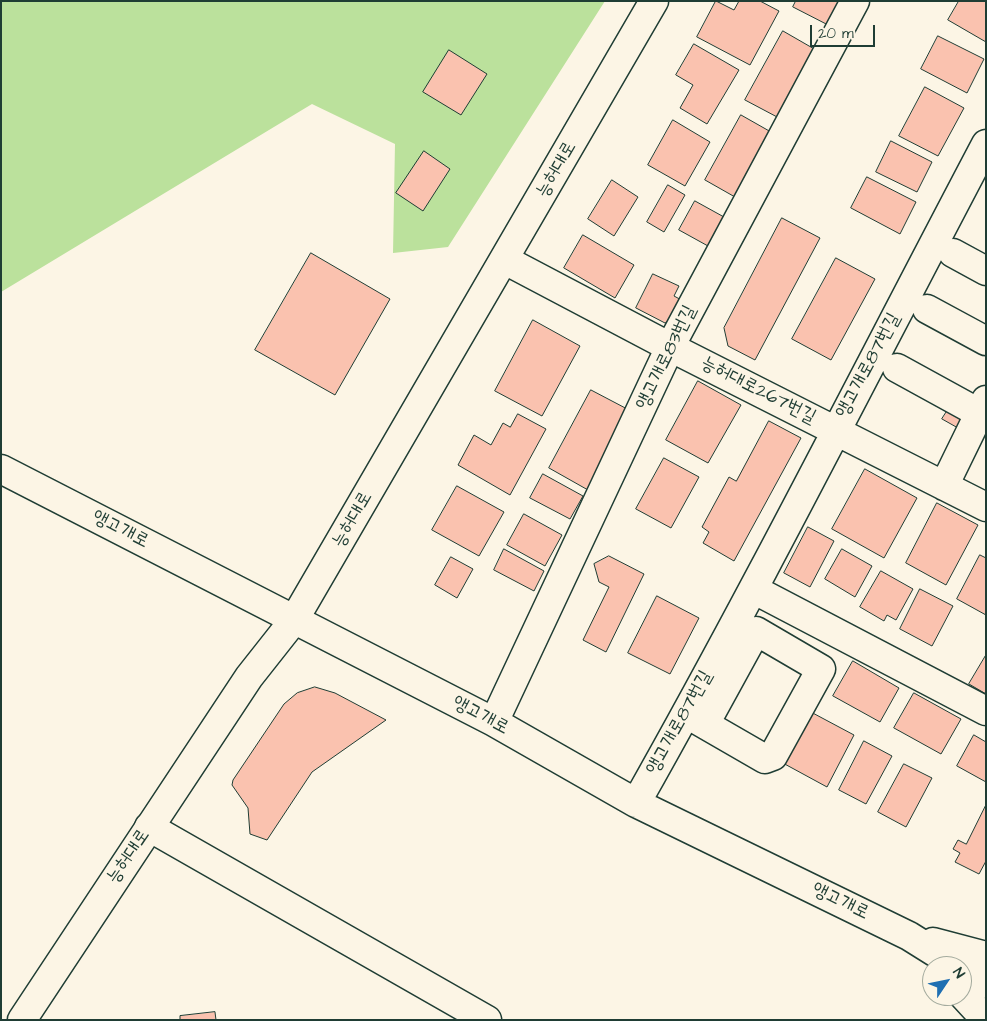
<!DOCTYPE html>
<html>
<head>
<meta charset="utf-8">
<style>
	body { margin:0 }
	#map { position:relative; width:987px; height:1021px; overflow:hidden; background:#fcf5e5; font-family:"Architects Daughter",sans-serif }
	canvas { display:block }
	.frame { position:absolute; inset:0; border:2px solid #1f3d34; pointer-events:none }
	.north { position:absolute; left:922px; top:956px; width:50px; height:50px; box-sizing:border-box; background:#fcf5e5; border:1px solid #a4ab9e; border-radius:50%; rotate:56deg; font-size:14px; font-weight:700; line-height:20px; text-align:center; color:#1f3d34 }
	.north::after { content:''; display:block; margin:auto; width:18px; height:22px; background:#1f6fb2; clip-path:polygon(50% 0,100% 100%,50% 72%,0 100%) }
	.scale { position:absolute; left:810px; top:25px; width:65px; height:22px; box-sizing:border-box; border:2px solid #1f3d34; border-top:0; padding-left:6px; font-size:15px; line-height:18px; white-space:nowrap; color:#1f3d34; -webkit-text-stroke:4px #fcf5e5; paint-order:stroke }
</style>
</head>
<body>
<div id="map">
<canvas width="987" height="1021"></canvas>
<div class="frame"></div>
<div class="north">N</div>
<div class="scale">20 m</div>
</div>
<script>
const context = document.querySelector('canvas').getContext('2d');
context.lineJoin = 'round';
function paint(path, color) { context.fillStyle = color; context.fill(path, 'evenodd'); }
function trace(path, color, width, dash) { context.strokeStyle = color; context.lineWidth = width; context.lineCap = dash ? 'butt' : 'round'; context.setLineDash(dash || []); context.stroke(path); }
function write(font, color, halo, rows, align = 'center') {
  context.font = font + ' "Architects Daughter","Poor Story",sans-serif'; context.lineWidth = 4; context.setLineDash([]); context.textBaseline = 'middle'; context.strokeStyle = halo; context.fillStyle = color; for (const [text, x, y, turn = 0] of rows) {
    context.save(); context.translate(x, y); context.rotate((+turn || 0) * Math.PI / 180); context.textAlign = isNaN(turn) ? turn : align; if (halo) context.strokeText(text, 0, 0); context.fillText(text, 0, 0); context.restore();
  }
}
const green = new Path2D(`
	M 1,1 L 605,1 L 448,247 L 393,253 L 395,144 L 312,104 L 1,292 Z`);
const building = new Path2D(`
	M 716,1 L 734,10 L 739,1 L 760,1 L 779,11 L 750,65 L 697,37 Z
	M 796,1 L 845,1 L 832,27 L 793,7 Z
	M 959,1 L 986,1 L 986,42 L 948,20 Z
	M 783,31 L 816,50 L 779,118 L 745,100 Z
	M 938,36 L 984,59 L 967,93 L 921,69 Z
	M 694,44 L 739,70 L 707,124 L 680,108 L 693,85 L 676,75 Z
	M 449,50 L 487,74 L 461,115 L 423,92 Z
	M 925,87 L 964,108 L 938,156 L 899,136 Z
	M 741,115 L 771,132 L 735,197 L 705,180 Z
	M 673,120 L 710,142 L 685,186 L 648,165 Z
	M 891,141 L 932,162 L 917,192 L 876,172 Z
	M 424,151 L 450,169 L 423,211 L 396,193 Z
	M 867,177 L 916,202 L 900,234 L 851,208 Z
	M 612,180 L 638,197 L 614,236 L 588,219 Z
	M 668,185 L 685,195 L 664,232 L 647,222 Z
	M 695,201 L 724,217 L 708,246 L 679,230 Z
	M 782,218 L 820,238 L 755,360 L 728,346 L 724,328 Z
	M 583,235 L 634,265 L 615,298 L 564,268 Z
	M 311,253 L 390,299 L 335,395 L 255,350 Z
	M 836,258 L 875,279 L 831,360 L 792,339 Z
	M 653,274 L 679,286 L 674,296 L 687,303 L 680,315 L 665,323 L 636,308 Z
	M 533,320 L 580,346 L 542,416 L 495,391 Z
	M 698,381 L 741,405 L 708,463 L 666,440 Z
	M 591,390 L 631,411 L 588,490 L 549,468 Z
	M 951,405 L 966,414 L 958,428 L 942,419 Z
	M 518,414 L 546,429 L 510,495 L 458,465 L 474,435 L 491,445 L 503,423 L 510,427 Z
	M 769,421 L 801,438 L 734,561 L 703,543 L 709,532 L 702,527 L 729,477 L 736,481 Z
	M 664,458 L 699,477 L 671,528 L 636,509 Z
	M 865,469 L 917,498 L 884,558 L 832,529 Z
	M 543,474 L 583,496 L 570,519 L 530,498 Z
	M 457,486 L 504,512 L 479,556 L 432,530 Z
	M 937,503 L 978,525 L 946,585 L 906,563 Z
	M 524,514 L 562,535 L 545,566 L 507,545 Z
	M 808,527 L 834,541 L 810,587 L 784,573 Z
	M 504,549 L 544,571 L 534,591 L 494,570 Z
	M 842,549 L 872,566 L 855,597 L 825,579 Z
	M 980,555 L 986,558 L 986,615 L 957,599 Z
	M 609,556 L 644,574 L 606,652 L 583,640 L 609,587 L 599,582 L 594,564 Z
	M 451,557 L 473,569 L 457,598 L 435,585 Z
	M 881,571 L 913,589 L 896,620 L 887,615 L 884,621 L 860,607 Z
	M 920,589 L 953,606 L 932,646 L 900,629 Z
	M 657,596 L 699,618 L 670,674 L 628,653 Z
	M 986,655 L 986,694 L 969,684 Z
	M 853,661 L 899,688 L 880,722 L 833,696 Z
	M 315,687 L 335,693 L 386,720 L 312,772 L 267,840 L 250,834 L 248,808 L 232,785 L 233,780 L 284,704 L 297,693 Z
	M 914,693 L 961,719 L 941,754 L 894,728 Z
	M 809,711 L 854,735 L 827,787 L 781,762 Z
	M 974,735 L 986,742 L 986,782 L 957,766 Z
	M 864,741 L 892,756 L 866,804 L 839,790 Z
	M 904,764 L 932,778 L 906,827 L 878,812 Z
	M 986,805 L 986,861 L 979,874 L 955,862 L 960,853 L 953,849 L 958,840 L 966,844 Z
	M 215,1012 L 216,1020 L 180,1020 L 180,1016 Z`);
const minor = new Path2D(`
	M 953,253 L 986,271
	M 505,260 L 670,347 L 986,507
	M 927,309 L 986,341
	M 897,368 L 979,413
	M 1,469 L 494,722 L 636,803 L 909,936 L 957,966
	M 944,486 L 986,400
	M 753,589 L 986,711
	M 687,714 L 765,759 L 773,756 L 821,669 L 756,631 L 705,724
	M 494,722 L 670,347 L 855,1
	M 636,803 C 758,587 870,364 986,144
	M 149,827 L 487,1020
	M 933,942 L 986,956
	M 962,969 L 986,984
	M 962,994 L 986,1020`);
const major = new Path2D(`
	M 22,1020 L 249,677 L 294,620 L 654,1`);
const streetNames = [
	["능허대로",557,170,-60],
	["앵고개로83번길",667,358,-64],
	["앵고개로87번길",869,366,-62],
	["능허대로267번길",758,391,27],
	["능허대로",353,520,-60],
	["앵고개로",120,530,27],
	["앵고개로",480,716,28],
	["앵고개로87번길",680,723,-61],
	["능허대로",129,857,-56],
	["앵고개로",840,902,26]
];
paint(green, '#bbe19c');
paint(building, '#fac2af');
trace(building, '#1f3d34', 1);
trace(minor, '#1f3d34', 31);
trace(major, '#1f3d34', 31);
trace(minor, '#fcf5e5', 28);
trace(major, '#fcf5e5', 28);
write('19px', '#1f3d34', '#fcf5e5', streetNames);
</script>
</body>
</html>
